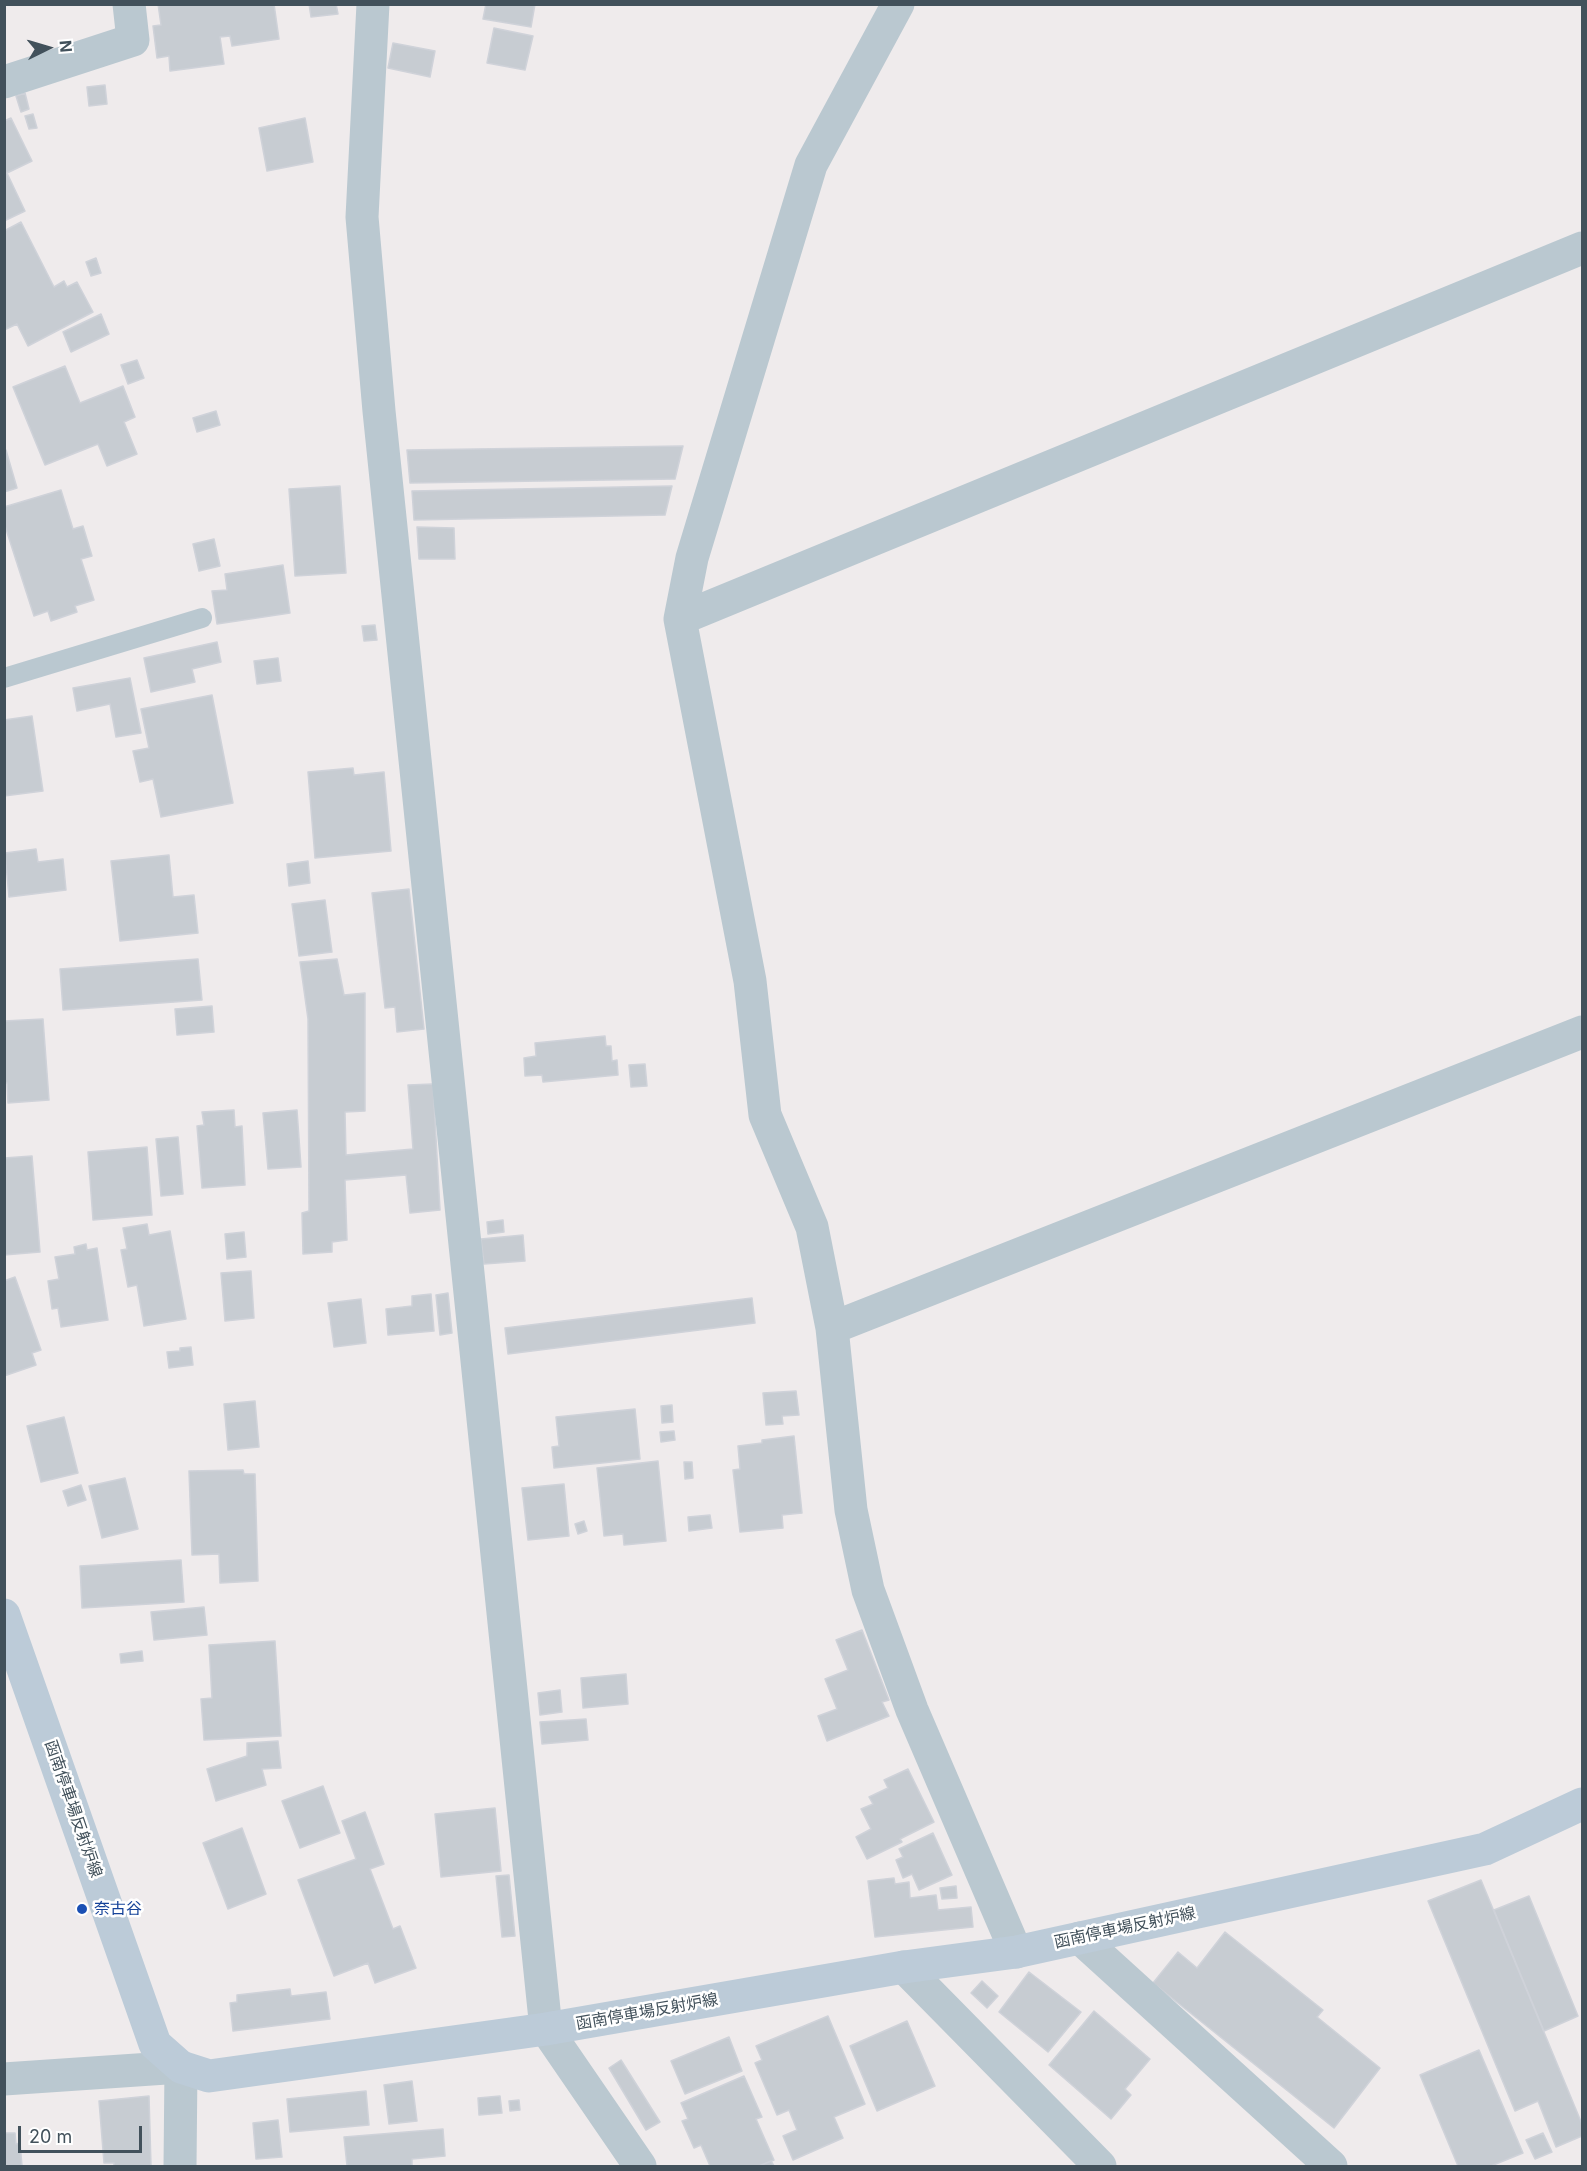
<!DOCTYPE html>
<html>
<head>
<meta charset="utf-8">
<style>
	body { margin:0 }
	#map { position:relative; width:1587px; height:2171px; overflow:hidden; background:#efebec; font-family:Inter,sans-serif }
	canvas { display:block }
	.frame { position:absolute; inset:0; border:6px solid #42515b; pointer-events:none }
	.north { position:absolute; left:18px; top:18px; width:60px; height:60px; -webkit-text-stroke:4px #fff; paint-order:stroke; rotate:85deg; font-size:16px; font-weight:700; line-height:24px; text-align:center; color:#42515b }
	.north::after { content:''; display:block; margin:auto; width:21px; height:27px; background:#42515b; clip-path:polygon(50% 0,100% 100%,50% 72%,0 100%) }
	.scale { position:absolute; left:18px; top:2126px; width:124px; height:27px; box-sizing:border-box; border:3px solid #42515b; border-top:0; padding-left:8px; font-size:18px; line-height:21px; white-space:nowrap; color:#42515b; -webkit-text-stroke:4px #fff; paint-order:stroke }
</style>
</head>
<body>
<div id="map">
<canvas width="1587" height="2171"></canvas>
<div class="frame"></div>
<div class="north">N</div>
<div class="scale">20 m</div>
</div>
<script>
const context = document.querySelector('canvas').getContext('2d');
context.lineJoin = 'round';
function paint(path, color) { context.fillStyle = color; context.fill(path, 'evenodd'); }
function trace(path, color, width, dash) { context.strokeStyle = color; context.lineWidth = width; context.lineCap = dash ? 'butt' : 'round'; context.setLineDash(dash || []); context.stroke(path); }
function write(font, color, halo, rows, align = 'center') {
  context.font = font + ' Inter,"Noto Sans JP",sans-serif'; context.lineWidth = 5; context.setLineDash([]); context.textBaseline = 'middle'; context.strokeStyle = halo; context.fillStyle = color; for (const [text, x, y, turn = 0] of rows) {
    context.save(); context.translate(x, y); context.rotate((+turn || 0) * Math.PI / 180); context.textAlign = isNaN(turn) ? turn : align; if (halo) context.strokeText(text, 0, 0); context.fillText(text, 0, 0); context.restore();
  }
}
const building = new Path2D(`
	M 158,4 L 274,4 L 279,39 L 232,46 L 230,36 L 220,37 L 224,64 L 170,71 L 169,56 L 157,58 L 153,26 L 161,25 Z
	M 309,4 L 336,4 L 338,14 L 311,17 Z
	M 486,4 L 535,4 L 531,27 L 483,19 Z
	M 494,28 L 533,36 L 525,70 L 487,63 Z
	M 393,43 L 435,51 L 430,77 L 388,68 Z
	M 105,85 L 107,104 L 89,106 L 87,87 Z
	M 25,93 L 29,109 L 21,112 L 16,96 Z
	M 33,114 L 37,128 L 29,129 L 25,116 Z
	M 11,118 L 32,161 L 7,173 L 25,211 L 4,221 L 4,121 Z
	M 305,118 L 313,162 L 267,171 L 259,128 Z
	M 21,222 L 54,287 L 64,281 L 67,287 L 77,282 L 93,312 L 28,346 L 17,324 L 4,330 L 4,231 Z
	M 96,258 L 101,273 L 91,276 L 86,262 Z
	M 101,314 L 109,334 L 71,352 L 63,332 Z
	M 137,360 L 144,378 L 128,384 L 121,365 Z
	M 65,366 L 80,403 L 123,386 L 135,417 L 124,422 L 137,454 L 107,466 L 98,444 L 45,465 L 13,387 Z
	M 216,411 L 220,425 L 197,432 L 193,418 Z
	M 683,446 L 675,479 L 410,483 L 407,450 Z
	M 4,450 L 6,450 L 17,488 L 4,492 Z
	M 340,486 L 346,573 L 295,576 L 289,489 Z
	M 672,486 L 665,515 L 414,520 L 412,491 Z
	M 61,490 L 73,529 L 83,526 L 92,556 L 81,559 L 94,600 L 75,606 L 77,612 L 51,621 L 48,611 L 34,616 L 4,523 L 4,507 Z
	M 417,527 L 454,528 L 455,559 L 419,559 Z
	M 214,539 L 220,566 L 199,571 L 193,544 Z
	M 283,565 L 290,613 L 217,624 L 212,591 L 227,590 L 225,574 Z
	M 375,625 L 377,640 L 364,641 L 362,626 Z
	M 217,642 L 221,662 L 192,669 L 195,682 L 151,692 L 144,658 Z
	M 278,658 L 281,681 L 257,684 L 254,661 Z
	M 130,678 L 141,733 L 116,737 L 110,704 L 77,711 L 73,688 Z
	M 212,695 L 233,803 L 161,817 L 153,779 L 140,782 L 133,751 L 149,748 L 141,709 Z
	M 32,716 L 43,791 L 4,796 L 4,720 Z
	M 353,768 L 354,775 L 384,772 L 391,851 L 315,858 L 308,772 Z
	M 36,849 L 38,862 L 63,859 L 66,890 L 9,897 L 5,853 Z
	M 169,855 L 173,897 L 194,895 L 198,933 L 120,941 L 111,861 Z
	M 308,861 L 310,883 L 289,886 L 287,864 Z
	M 409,889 L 424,1029 L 397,1032 L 395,1007 L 385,1008 L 372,893 Z
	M 325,900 L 332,952 L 299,956 L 292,904 Z
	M 198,959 L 202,1000 L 63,1010 L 60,969 Z
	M 337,959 L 344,995 L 365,993 L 365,1111 L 345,1112 L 346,1155 L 413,1149 L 408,1085 L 433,1084 L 440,1210 L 410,1213 L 406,1175 L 345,1180 L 347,1240 L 332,1242 L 332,1252 L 303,1254 L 302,1213 L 309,1211 L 308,1019 L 300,962 Z
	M 212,1006 L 214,1032 L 177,1035 L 175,1009 Z
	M 43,1019 L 49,1100 L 8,1103 L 7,1083 L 4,1083 L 4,1021 Z
	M 605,1036 L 606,1046 L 611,1046 L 612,1061 L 617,1060 L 618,1075 L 543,1082 L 542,1075 L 525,1076 L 524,1058 L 536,1056 L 535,1043 Z
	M 645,1064 L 647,1086 L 631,1087 L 629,1065 Z
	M 234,1110 L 235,1127 L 242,1126 L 245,1185 L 202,1188 L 197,1126 L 204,1125 L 202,1112 Z
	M 297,1110 L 301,1167 L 268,1169 L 263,1113 Z
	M 178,1137 L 183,1194 L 161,1196 L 156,1139 Z
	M 147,1147 L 152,1215 L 93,1220 L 88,1152 Z
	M 32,1156 L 40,1252 L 4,1255 L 4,1158 Z
	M 503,1220 L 504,1232 L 488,1234 L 487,1222 Z
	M 147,1224 L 149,1235 L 170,1231 L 186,1319 L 144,1326 L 137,1285 L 128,1287 L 121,1250 L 127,1249 L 123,1228 Z
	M 244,1232 L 246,1257 L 227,1259 L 225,1234 Z
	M 523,1235 L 525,1261 L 484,1264 L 481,1239 Z
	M 86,1244 L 87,1250 L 97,1248 L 108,1320 L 61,1327 L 58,1308 L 52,1309 L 48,1281 L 59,1279 L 55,1257 L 75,1254 L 74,1247 Z
	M 251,1271 L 254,1318 L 225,1321 L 221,1273 Z
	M 15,1277 L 41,1350 L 32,1353 L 36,1365 L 4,1376 L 4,1281 Z
	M 448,1293 L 452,1333 L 440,1335 L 436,1295 Z
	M 431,1294 L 434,1331 L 388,1335 L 386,1309 L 412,1306 L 412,1296 Z
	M 752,1298 L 755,1323 L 508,1354 L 505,1328 Z
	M 361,1299 L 366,1343 L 334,1347 L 328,1303 Z
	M 191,1347 L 193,1365 L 169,1368 L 167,1352 L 180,1351 L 180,1348 Z
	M 796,1391 L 799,1415 L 782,1416 L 783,1424 L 766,1425 L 763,1393 Z
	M 255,1401 L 259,1447 L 228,1450 L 224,1404 Z
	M 672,1405 L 673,1422 L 662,1423 L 661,1406 Z
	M 635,1409 L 640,1459 L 554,1468 L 552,1447 L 559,1446 L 556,1417 Z
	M 64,1417 L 78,1473 L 41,1482 L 27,1426 Z
	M 674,1431 L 675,1440 L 661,1442 L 660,1432 Z
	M 794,1436 L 802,1513 L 782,1515 L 783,1528 L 740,1532 L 733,1470 L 740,1469 L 738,1446 L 762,1443 L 762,1440 Z
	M 658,1461 L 666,1541 L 624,1545 L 623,1534 L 604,1536 L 597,1468 Z
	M 684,1462 L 692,1462 L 693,1478 L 685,1479 Z
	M 243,1470 L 244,1474 L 255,1474 L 258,1581 L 220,1583 L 219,1554 L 192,1555 L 189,1471 Z
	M 125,1478 L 138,1529 L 102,1538 L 89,1486 Z
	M 564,1484 L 569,1536 L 528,1540 L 522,1488 Z
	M 81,1485 L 86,1500 L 68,1506 L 63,1491 Z
	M 710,1515 L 712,1528 L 689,1531 L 688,1517 Z
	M 584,1521 L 587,1531 L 578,1534 L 575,1524 Z
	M 181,1560 L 184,1602 L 82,1608 L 80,1566 Z
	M 204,1607 L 207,1635 L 154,1640 L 151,1612 Z
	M 862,1630 L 889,1700 L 882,1702 L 889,1716 L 827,1741 L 818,1716 L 837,1709 L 825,1679 L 848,1670 L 836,1640 Z
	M 275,1641 L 281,1736 L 204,1740 L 201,1699 L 212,1698 L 209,1645 Z
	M 142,1651 L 143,1661 L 121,1663 L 120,1654 Z
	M 626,1674 L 628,1704 L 583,1708 L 581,1678 Z
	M 560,1690 L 562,1712 L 540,1715 L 538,1693 Z
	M 586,1719 L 588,1740 L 542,1744 L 540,1722 Z
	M 278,1741 L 281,1768 L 262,1769 L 266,1785 L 216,1801 L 207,1769 L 247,1756 L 247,1743 Z
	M 908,1769 L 934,1822 L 900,1839 L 902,1842 L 867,1859 L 856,1837 L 871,1829 L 861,1809 L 873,1804 L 869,1797 L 888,1788 L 884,1780 Z
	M 323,1786 L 340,1833 L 300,1848 L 282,1801 Z
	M 495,1808 L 501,1871 L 441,1877 L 435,1814 Z
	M 365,1812 L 384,1864 L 370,1869 L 393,1929 L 400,1926 L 416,1968 L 375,1983 L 368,1963 L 334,1976 L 298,1880 L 356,1859 L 342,1821 Z
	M 242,1828 L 266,1894 L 228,1909 L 203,1843 Z
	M 933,1833 L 952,1875 L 919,1890 L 912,1874 L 903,1878 L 896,1860 L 903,1857 L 899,1849 Z
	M 509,1875 L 515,1936 L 502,1937 L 496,1876 Z
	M 894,1878 L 895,1884 L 909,1882 L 910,1898 L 936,1895 L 938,1910 L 971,1907 L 973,1927 L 875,1937 L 868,1881 Z
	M 1481,1880 L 1582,2124 L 1582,2136 L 1556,2147 L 1538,2101 L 1515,2111 L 1428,1901 Z
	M 956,1886 L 957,1898 L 942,1899 L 940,1888 Z
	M 1529,1896 L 1578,2016 L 1544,2031 L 1494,1910 Z
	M 1225,1932 L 1323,2010 L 1317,2017 L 1380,2068 L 1334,2128 L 1153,1983 L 1178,1952 L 1197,1968 Z
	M 1029,1972 L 1081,2012 L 1048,2052 L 999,2012 Z
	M 982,1981 L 998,1996 L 987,2008 L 971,1993 Z
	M 290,1989 L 291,1996 L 326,1992 L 330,2019 L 233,2031 L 230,2003 L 237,2002 L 237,1995 Z
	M 1094,2011 L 1150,2059 L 1125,2089 L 1131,2095 L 1111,2119 L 1049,2065 Z
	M 828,2016 L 865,2104 L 834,2117 L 843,2138 L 793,2160 L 783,2136 L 797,2130 L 789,2110 L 777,2115 L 755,2063 L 762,2060 L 756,2046 Z
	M 907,2021 L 935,2086 L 877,2111 L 850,2046 Z
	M 729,2037 L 742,2071 L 685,2094 L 671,2061 Z
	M 1479,2050 L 1523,2153 L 1491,2166 L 1458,2166 L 1420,2075 Z
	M 621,2060 L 660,2122 L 646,2130 L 609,2068 Z
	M 744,2076 L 762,2117 L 756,2119 L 774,2160 L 759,2166 L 710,2166 L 701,2145 L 694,2148 L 682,2121 L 688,2119 L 681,2103 Z
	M 412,2081 L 417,2121 L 389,2124 L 384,2085 Z
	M 366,2091 L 369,2125 L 290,2132 L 287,2099 Z
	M 149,2096 L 151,2166 L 114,2166 L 114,2163 L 104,2163 L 99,2101 Z
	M 500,2096 L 502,2113 L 479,2115 L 478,2098 Z
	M 519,2100 L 520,2110 L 510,2111 L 509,2101 Z
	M 278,2120 L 282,2157 L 256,2159 L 253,2123 Z
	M 443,2129 L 445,2156 L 412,2159 L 412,2166 L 347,2166 L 344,2137 Z
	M 4,2133 L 15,2133 L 16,2144 L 20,2143 L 22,2166 L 4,2166 Z
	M 1543,2133 L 1552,2152 L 1535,2159 L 1526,2140 Z
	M 771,2161 L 774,2166 L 759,2166 Z`);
const lane = new Path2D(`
	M 4,678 L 202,618`);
const street = new Path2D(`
	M 373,4 L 362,217 L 379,411 L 546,2029 L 640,2166
	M 898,4 L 811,165 L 692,558 L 680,619 L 750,981 L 765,1115 L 812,1227 L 832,1328 L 851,1510 L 868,1590 L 912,1710 L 1016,1952
	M 4,82 L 133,40 L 129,4
	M 680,619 L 1582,248
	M 832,1328 L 1582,1032
	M 1080,1938 L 1331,2166
	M 904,1967 L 1100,2166
	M 4,2079 L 181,2067 L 180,2166`);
const secondary = new Path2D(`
	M 4,1615 L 155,2044 L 181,2067 L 209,2076 L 546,2029 L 904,1967 L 1016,1952 L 1485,1849 L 1582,1804`);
const markers = [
	[82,1909,6,"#1a4fb4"]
];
const streetNames = [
	["函南停車場反射炉線",73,1809,71],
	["函南停車場反射炉線",1125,1928,-12],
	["函南停車場反射炉線",647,2012,-10]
];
const transitNames = [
	["奈古谷",94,1909]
];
paint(building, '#c7ccd2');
trace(building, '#cfd2d9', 1.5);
trace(lane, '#bac8d0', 20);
trace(street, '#bac8d0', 33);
trace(secondary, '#bccbd8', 33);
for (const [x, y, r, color] of markers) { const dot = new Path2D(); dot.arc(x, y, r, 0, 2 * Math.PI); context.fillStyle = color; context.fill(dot); trace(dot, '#fff', 2); }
write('16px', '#42515b', '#fff', streetNames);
write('16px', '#164399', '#fff', transitNames, 'left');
</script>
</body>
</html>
